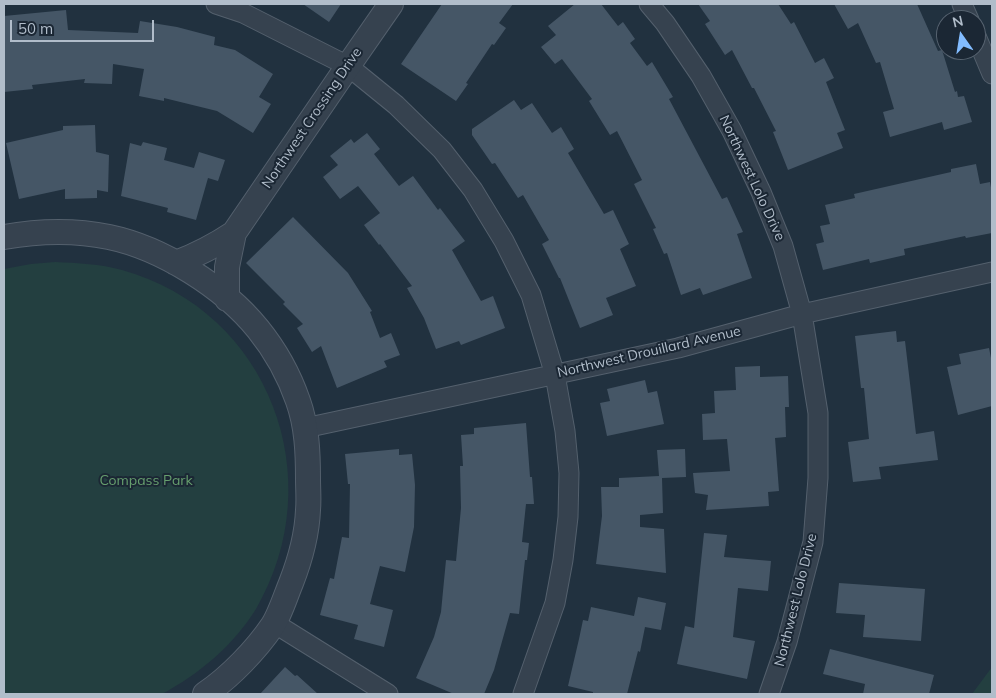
<!DOCTYPE html>
<html>
<head>
<meta charset="utf-8">
<style>
	body { margin:0 }
	#map { position:relative; width:996px; height:698px; overflow:hidden; background:#21313f; font-family:Mulish,sans-serif }
	canvas { display:block }
	.frame { position:absolute; inset:0; border:5px solid #b1bdca; pointer-events:none }
	.north { position:absolute; left:936px; top:10px; width:50px; height:50px; box-sizing:border-box; background:#1b2734; border:1px solid #576370; border-radius:50%; rotate:347deg; font-size:14px; font-weight:700; line-height:20px; text-align:center; color:#b1bdca }
	.north::after { content:''; display:block; margin:auto; width:18px; height:22px; background:#82bcff; clip-path:polygon(50% 0,100% 100%,50% 72%,0 100%) }
	.scale { position:absolute; left:10px; top:20px; width:144px; height:22px; box-sizing:border-box; border:2px solid #b1bdca; border-top:0; padding-left:6px; font-size:15px; line-height:18px; white-space:nowrap; color:#b1bdca; -webkit-text-stroke:4px #1b2734; paint-order:stroke }
</style>
</head>
<body>
<div id="map">
<canvas width="996" height="698"></canvas>
<div class="frame"></div>
<div class="north">N</div>
<div class="scale">50 m</div>
</div>
<script>
const context = document.querySelector('canvas').getContext('2d');
context.lineJoin = 'round';
function paint(path, color) { context.fillStyle = color; context.fill(path, 'evenodd'); }
function trace(path, color, width, dash) { context.strokeStyle = color; context.lineWidth = width; context.lineCap = dash ? 'butt' : 'round'; context.setLineDash(dash || []); context.stroke(path); }
function write(font, color, halo, rows, align = 'center') {
  context.font = font + ' Mulish,sans-serif'; context.lineWidth = 4; context.setLineDash([]); context.textBaseline = 'middle'; context.strokeStyle = halo; context.fillStyle = color; for (const [text, x, y, turn = 0] of rows) {
    context.save(); context.translate(x, y); context.rotate((+turn || 0) * Math.PI / 180); context.textAlign = isNaN(turn) ? turn : align; if (halo) context.strokeText(text, 0, 0); context.fillText(text, 0, 0); context.restore();
  }
}
const green = new Path2D(`
	M 55,262 C 78,263 100,264 122,270 C 270,311 332,479 256,609 C 233,646 199,674 162,694 L 4,694 L 4,269 L 31,264 Z
	M 992,667 L 992,694 L 972,694 Z`);
const building = new Path2D(`
	M 303,4 L 341,4 L 329,22 Z
	M 442,4 L 513,4 L 499,23 L 506,28 L 494,45 L 492,44 L 466,83 L 468,84 L 456,101 L 401,64 Z
	M 575,4 L 601,4 L 618,26 L 623,22 L 635,39 L 630,43 L 647,66 L 652,62 L 673,97 L 669,99 L 722,199 L 727,197 L 743,232 L 737,234 L 752,278 L 703,295 L 700,288 L 681,295 L 667,253 L 664,254 L 653,229 L 656,228 L 634,184 L 642,180 L 617,131 L 610,135 L 589,101 L 592,99 L 562,59 L 555,64 L 541,47 L 556,35 L 548,26 Z
	M 698,4 L 778,4 L 791,24 L 794,22 L 815,63 L 824,58 L 834,78 L 826,82 L 845,130 L 837,133 L 843,148 L 788,170 L 773,132 L 776,131 L 754,88 L 752,88 L 732,50 L 725,55 L 705,24 L 710,21 Z
	M 834,4 L 917,4 L 938,51 L 942,50 L 955,92 L 957,91 L 958,97 L 964,96 L 972,122 L 944,130 L 942,122 L 890,137 L 883,112 L 894,109 L 880,62 L 876,63 L 858,23 L 848,29 Z
	M 66,10 L 68,30 L 138,33 L 140,21 L 177,27 L 215,37 L 214,45 L 235,50 L 273,74 L 259,97 L 271,104 L 253,133 L 217,111 L 164,98 L 164,101 L 139,96 L 144,69 L 113,64 L 112,84 L 84,83 L 85,79 L 32,85 L 33,89 L 4,92 L 4,16 Z
	M 514,100 L 521,110 L 532,103 L 552,133 L 561,127 L 574,149 L 568,153 L 604,214 L 613,210 L 629,244 L 620,249 L 636,286 L 606,298 L 613,315 L 580,328 L 560,278 L 559,278 L 542,244 L 549,240 L 523,195 L 518,198 L 495,163 L 492,164 L 472,135 L 472,129 Z
	M 95,125 L 96,152 L 109,155 L 108,192 L 97,190 L 97,198 L 65,199 L 65,189 L 19,199 L 6,143 L 63,130 L 63,126 Z
	M 367,133 L 380,149 L 374,154 L 399,186 L 413,176 L 438,210 L 440,208 L 465,241 L 452,250 L 481,301 L 493,296 L 505,328 L 461,345 L 459,341 L 436,349 L 424,318 L 407,288 L 412,286 L 380,244 L 379,245 L 364,225 L 380,213 L 358,186 L 340,199 L 323,177 L 338,165 L 330,156 L 351,139 L 354,143 Z
	M 143,142 L 167,148 L 164,160 L 194,168 L 199,152 L 225,160 L 218,181 L 208,178 L 196,220 L 167,212 L 168,208 L 121,196 L 130,143 L 141,146 Z
	M 976,164 L 980,184 L 990,182 L 992,193 L 992,233 L 966,238 L 965,236 L 904,249 L 905,255 L 870,263 L 869,259 L 823,270 L 816,244 L 824,242 L 820,226 L 830,224 L 825,205 L 855,198 L 854,194 L 951,172 L 951,169 Z
	M 293,217 L 348,273 L 372,311 L 370,312 L 380,338 L 391,333 L 400,355 L 384,361 L 387,367 L 337,388 L 321,346 L 312,352 L 297,328 L 303,324 L 283,304 L 285,302 L 246,263 Z
	M 896,331 L 897,342 L 905,341 L 916,434 L 934,431 L 938,460 L 879,467 L 881,479 L 853,482 L 848,442 L 869,439 L 864,388 L 861,388 L 855,336 Z
	M 989,348 L 992,363 L 992,406 L 958,415 L 947,367 L 961,364 L 959,354 Z
	M 760,366 L 760,377 L 788,376 L 789,407 L 785,407 L 786,437 L 775,438 L 779,491 L 768,492 L 769,506 L 706,510 L 708,495 L 695,493 L 693,473 L 730,471 L 727,439 L 703,440 L 702,414 L 715,413 L 714,391 L 736,390 L 735,367 Z
	M 645,380 L 648,393 L 657,391 L 664,424 L 607,436 L 600,403 L 610,401 L 607,389 Z
	M 526,423 L 530,477 L 532,477 L 534,504 L 526,504 L 522,542 L 529,543 L 527,560 L 525,560 L 519,614 L 510,613 L 494,670 L 484,694 L 454,694 L 416,678 L 434,637 L 441,612 L 446,560 L 456,561 L 461,508 L 460,466 L 463,466 L 461,435 L 474,434 L 474,428 Z
	M 399,449 L 399,455 L 412,454 L 415,485 L 414,527 L 405,572 L 380,566 L 370,604 L 393,610 L 384,647 L 354,639 L 358,625 L 320,615 L 330,578 L 334,579 L 342,537 L 349,538 L 350,484 L 348,484 L 345,454 Z
	M 685,449 L 686,477 L 662,478 L 663,513 L 640,515 L 640,527 L 664,529 L 666,573 L 596,564 L 602,516 L 601,487 L 619,487 L 619,478 L 659,476 L 657,450 Z
	M 704,533 L 727,535 L 724,557 L 771,561 L 768,591 L 738,588 L 733,637 L 755,641 L 747,679 L 677,664 L 685,626 L 694,628 Z
	M 839,583 L 925,589 L 921,641 L 863,637 L 865,615 L 836,613 Z
	M 638,597 L 666,603 L 661,630 L 645,627 L 640,652 L 638,651 L 627,694 L 593,694 L 593,692 L 568,686 L 579,639 L 583,620 L 588,621 L 591,607 L 634,616 Z
	M 830,649 L 934,675 L 929,694 L 863,694 L 865,684 L 823,674 Z
	M 285,667 L 295,676 L 297,675 L 318,694 L 260,694 Z`);
const minor = new Path2D(`
	M 216,4 L 243,13 L 348,66 L 396,105 L 442,150 L 473,190 L 504,241 L 531,295 L 555,375 L 565,431 L 569,473 L 568,517 L 563,560 L 555,603 L 523,694
	M 649,4 L 665,23 L 701,76 L 732,131 L 761,192 L 783,246 L 802,314 L 818,413 L 818,478 L 813,542 L 787,642 L 769,694
	M 962,4 L 969,20
	M 976,36 L 992,74
	M 305,428 L 678,348 L 802,314 L 992,272
	M 274,623 L 388,694`);
const tertiary = new Path2D(`
	M 4,237 C 38,231 75,230 109,237 C 162,248 224,287 258,329 C 275,350 289,375 298,401 C 307,426 308,453 308,479 C 308,489 309,500 308,510 C 307,535 300,560 291,583 C 286,595 280,614 273,625 C 256,650 230,677 205,694
	M 176,263 C 197,255 216,245 234,233
	M 227,299 L 227,267 L 234,233 L 348,66 L 391,4`);
const streetNames = [
	["Northwest Crossing Drive",312,118,-56],
	["Northwest Lolo Drive",752,178,65],
	["Northwest Drouillard Avenue",649,352,-13],
	["Northwest Lolo Drive",796,600,-76]
];
const parkNames = [
	["Compass Park",146,481]
];
paint(green, '#233f40');
paint(building, '#455666');
trace(minor, '#54606d', 21);
trace(tertiary, '#54606d', 26);
trace(minor, '#36424f', 19);
trace(tertiary, '#36424f', 24);
write('14px', '#b1bdca', '#1b2734', streetNames);
write('14px', '#669e6e', '#1b2734', parkNames);
</script>
</body>
</html>
